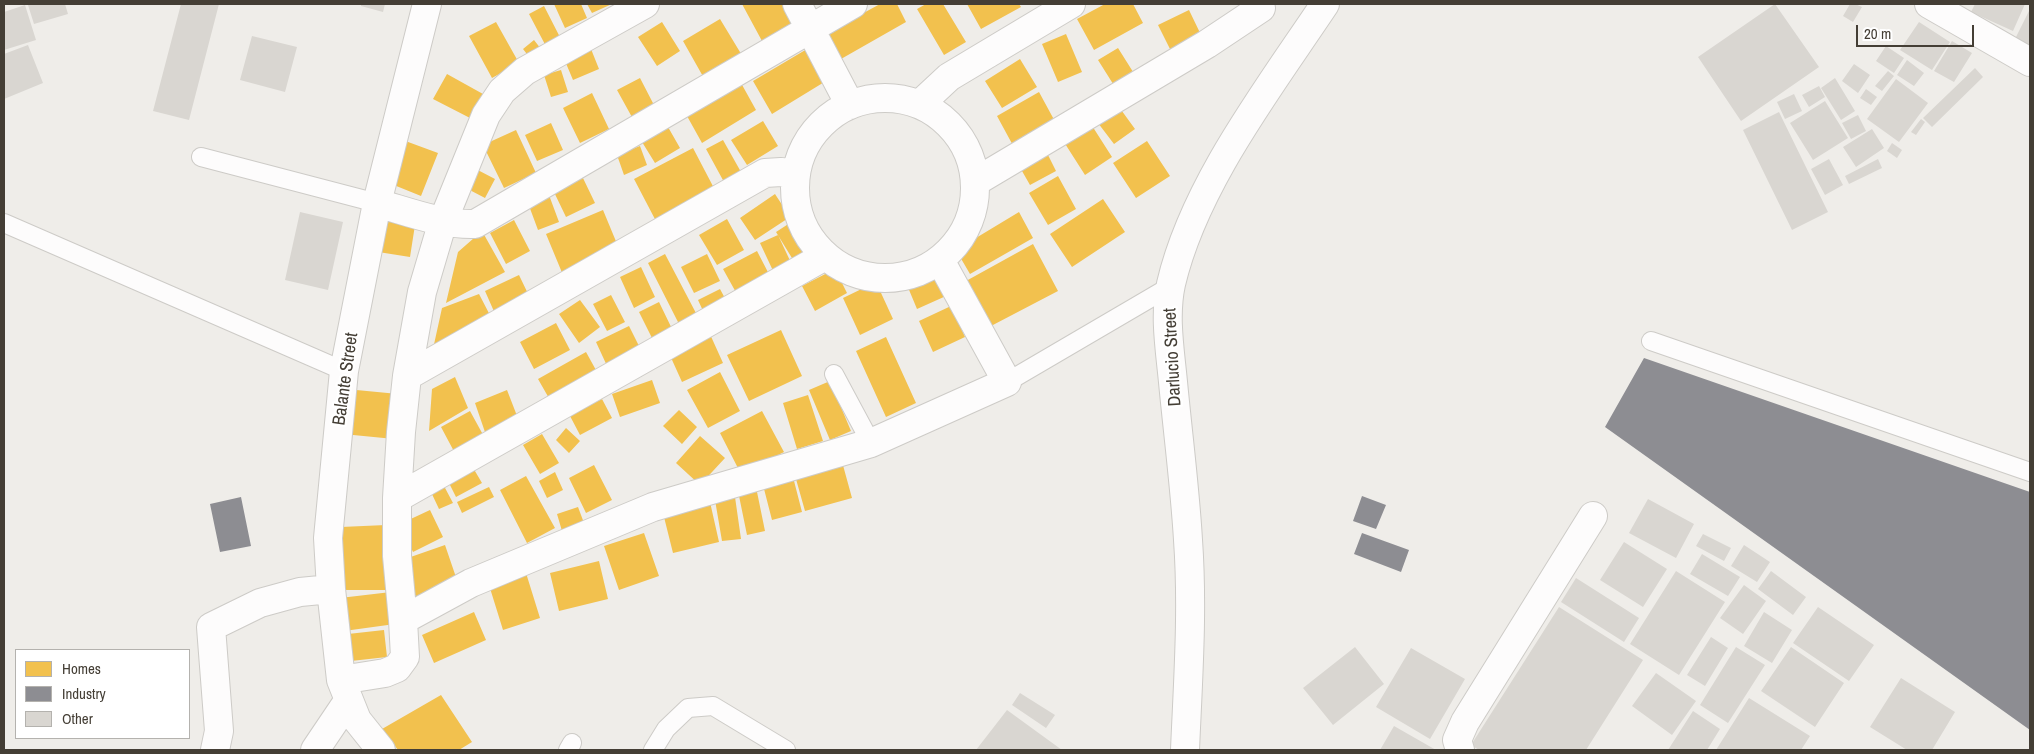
<!DOCTYPE html>
<html>
<head>
<meta charset="utf-8">
<style>
	body { margin:0 }
	#map { position:relative; width:2034px; height:754px; overflow:hidden; background:#efede9; font-family:"Archivo Narrow",sans-serif }
	canvas { display:block }
	.frame { position:absolute; inset:0; border:5px solid #443e35; pointer-events:none }
	.legend { position:absolute; left:15px; top:649px; width:175px; height:90px; box-sizing:border-box; background:#fff; border:1px solid #b4b2ae; margin:0; padding:6px 9px; list-style:none; font-size:15px; color:#443e35 }
	.legend li { display:flex; align-items:center; gap:10px; height:25px }
	.legend b { width:25px; border:1px solid #b4b2ae }
	.scale { position:absolute; left:1856px; top:25px; width:118px; height:22px; box-sizing:border-box; border:2px solid #443e35; border-top:0; padding-left:6px; font-size:15px; line-height:18px; white-space:nowrap; color:#443e35; -webkit-text-stroke:4px #fff; paint-order:stroke }
</style>
</head>
<body>
<div id="map">
<canvas width="2034" height="754"></canvas>
<div class="frame"></div>
<ul class="legend">
<li><b style="height:14px;background:#f2c14e"></b>Homes</li>
<li><b style="height:14px;background:#8d8d92"></b>Industry</li>
<li><b style="height:14px;background:#d9d6d1"></b>Other</li>
</ul>
<div class="scale">20 m</div>
</div>
<script>
const context = document.querySelector('canvas').getContext('2d');
context.lineJoin = 'round';
function paint(path, color) { context.fillStyle = color; context.fill(path, 'evenodd'); }
function trace(path, color, width, dash) { context.strokeStyle = color; context.lineWidth = width; context.lineCap = dash ? 'butt' : 'round'; context.setLineDash(dash || []); context.stroke(path); }
function write(font, color, halo, rows, align = 'center') {
  context.font = font + ' "Archivo Narrow",sans-serif'; context.lineWidth = 5; context.setLineDash([]); context.textBaseline = 'middle'; context.strokeStyle = halo; context.fillStyle = color; for (const [text, x, y, turn = 0] of rows) {
    context.save(); context.translate(x, y); context.rotate((+turn || 0) * Math.PI / 180); context.textAlign = isNaN(turn) ? turn : align; if (halo) context.strokeText(text, 0, 0); context.fillText(text, 0, 0); context.restore();
  }
}
const homes = new Path2D(`
	M 554,4 L 581,4 L 587,18 L 565,28 Z
	M 587,4 L 612,4 L 592,13 Z
	M 742,4 L 783,4 L 794,23 L 762,41 Z
	M 880,4 L 897,4 L 906,22 L 841,59 L 827,33 Z
	M 926,4 L 943,4 L 966,42 L 944,55 L 917,9 Z
	M 967,4 L 1019,4 L 1021,7 L 981,29 Z
	M 1105,4 L 1133,4 L 1143,23 L 1094,50 L 1077,19 Z
	M 544,6 L 564,45 L 549,52 L 529,14 Z
	M 1189,10 L 1202,37 L 1172,53 L 1158,25 Z
	M 720,19 L 743,57 L 705,80 L 683,41 Z
	M 496,22 L 519,63 L 492,78 L 469,36 Z
	M 662,22 L 680,51 L 657,66 L 638,37 Z
	M 1066,34 L 1082,72 L 1058,82 L 1042,44 Z
	M 534,40 L 541,49 L 530,58 L 523,49 Z
	M 1118,48 L 1135,75 L 1115,87 L 1098,60 Z
	M 591,49 L 599,69 L 573,80 L 565,61 Z
	M 807,49 L 826,81 L 772,114 L 753,81 Z
	M 1020,59 L 1037,87 L 1002,108 L 985,81 Z
	M 561,70 L 568,92 L 551,97 L 544,75 Z
	M 447,74 L 483,94 L 470,118 L 433,99 Z
	M 640,78 L 655,107 L 633,119 L 617,90 Z
	M 741,83 L 756,110 L 702,143 L 687,116 Z
	M 1039,92 L 1058,127 L 1016,151 L 997,116 Z
	M 592,93 L 609,129 L 580,143 L 563,108 Z
	M 1119,107 L 1135,129 L 1114,144 L 1098,123 Z
	M 763,121 L 778,146 L 747,165 L 731,140 Z
	M 1089,121 L 1112,157 L 1085,175 L 1062,139 Z
	M 551,123 L 563,150 L 537,161 L 525,135 Z
	M 668,127 L 680,148 L 655,163 L 642,142 Z
	M 516,130 L 536,173 L 504,188 L 483,145 Z
	M 400,139 L 438,153 L 421,196 L 384,181 Z
	M 723,140 L 741,172 L 724,182 L 706,149 Z
	M 1147,141 L 1170,176 L 1136,198 L 1113,163 Z
	M 640,146 L 647,165 L 624,175 L 617,155 Z
	M 693,148 L 716,192 L 657,223 L 634,179 Z
	M 1045,149 L 1056,171 L 1030,185 L 1018,164 Z
	M 472,167 L 495,179 L 485,198 L 462,186 Z
	M 582,176 L 595,203 L 566,217 L 553,190 Z
	M 1058,176 L 1076,209 L 1048,225 L 1029,193 Z
	M 546,187 L 559,222 L 538,230 L 525,195 Z
	M 775,194 L 790,217 L 755,240 L 740,218 Z
	M 1103,199 L 1125,232 L 1072,267 L 1050,234 Z
	M 603,210 L 620,251 L 563,275 L 546,234 Z
	M 1019,212 L 1033,238 L 970,274 L 956,250 Z
	M 727,219 L 744,250 L 717,265 L 699,235 Z
	M 377,220 L 415,225 L 410,257 L 372,251 Z
	M 514,220 L 530,251 L 506,264 L 490,233 Z
	M 793,221 L 812,253 L 795,263 L 776,232 Z
	M 482,231 L 505,272 L 446,303 L 458,252 Z
	M 778,235 L 793,267 L 775,275 L 760,243 Z
	M 1033,244 L 1058,291 L 991,326 L 966,281 Z
	M 757,251 L 771,278 L 738,296 L 723,269 Z
	M 665,254 L 697,315 L 679,324 L 648,263 Z
	M 707,254 L 720,281 L 694,293 L 681,267 Z
	M 641,267 L 655,297 L 634,308 L 620,277 Z
	M 835,269 L 847,293 L 815,311 L 802,286 Z
	M 936,273 L 946,296 L 917,309 L 907,285 Z
	M 519,275 L 531,300 L 496,316 L 485,291 Z
	M 876,282 L 893,319 L 860,335 L 843,298 Z
	M 720,289 L 727,302 L 704,313 L 698,300 Z
	M 479,294 L 493,321 L 431,358 L 442,308 Z
	M 611,295 L 625,322 L 607,331 L 593,304 Z
	M 580,300 L 600,327 L 579,343 L 559,314 Z
	M 659,302 L 675,335 L 655,344 L 639,312 Z
	M 951,306 L 965,337 L 933,352 L 919,321 Z
	M 556,323 L 570,350 L 534,369 L 520,342 Z
	M 629,326 L 642,352 L 608,368 L 596,342 Z
	M 781,330 L 802,376 L 749,401 L 727,355 Z
	M 709,332 L 723,363 L 682,382 L 668,351 Z
	M 886,337 L 916,403 L 886,417 L 856,351 Z
	M 586,352 L 602,381 L 554,407 L 538,379 Z
	M 720,372 L 740,411 L 708,428 L 687,390 Z
	M 455,377 L 468,408 L 429,431 L 432,389 Z
	M 652,380 L 660,403 L 620,417 L 612,394 Z
	M 830,381 L 851,431 L 830,440 L 809,390 Z
	M 346,389 L 398,394 L 394,439 L 343,434 Z
	M 507,390 L 519,421 L 486,435 L 475,403 Z
	M 808,395 L 823,441 L 797,449 L 783,403 Z
	M 602,399 L 612,418 L 580,435 L 570,416 Z
	M 679,410 L 697,427 L 682,444 L 663,426 Z
	M 470,411 L 487,442 L 457,457 L 441,427 Z
	M 762,411 L 784,452 L 741,474 L 720,433 Z
	M 566,428 L 580,441 L 569,453 L 556,440 Z
	M 542,434 L 559,463 L 540,474 L 523,445 Z
	M 700,436 L 725,458 L 700,485 L 676,463 Z
	M 841,458 L 852,498 L 805,511 L 794,472 Z
	M 594,465 L 612,500 L 586,513 L 569,478 Z
	M 472,466 L 482,483 L 456,497 L 447,479 Z
	M 555,472 L 563,490 L 547,498 L 539,481 Z
	M 526,476 L 555,528 L 527,543 L 500,490 Z
	M 793,477 L 802,512 L 772,520 L 763,485 Z
	M 444,486 L 453,503 L 439,509 L 431,492 Z
	M 489,487 L 494,497 L 462,513 L 457,502 Z
	M 756,487 L 765,531 L 747,535 L 738,491 Z
	M 735,497 L 741,539 L 722,541 L 715,500 Z
	M 710,502 L 719,542 L 673,553 L 663,513 Z
	M 578,507 L 584,523 L 562,531 L 557,514 Z
	M 430,510 L 443,537 L 413,552 L 400,524 Z
	M 386,525 L 388,590 L 342,590 L 341,527 Z
	M 644,533 L 659,576 L 619,590 L 604,546 Z
	M 445,545 L 459,586 L 417,600 L 402,560 Z
	M 599,561 L 608,599 L 559,611 L 550,573 Z
	M 526,573 L 540,618 L 503,630 L 489,585 Z
	M 391,592 L 395,624 L 344,631 L 340,598 Z
	M 474,612 L 486,640 L 434,663 L 422,635 Z
	M 384,630 L 387,657 L 351,661 L 348,634 Z
	M 441,695 L 472,742 L 459,750 L 398,750 L 382,729 Z`);
const industry = new Path2D(`
	M 1644,358 L 2030,492 L 2030,730 L 1605,427 Z
	M 1362,496 L 1386,505 L 1376,529 L 1353,521 Z
	M 241,497 L 251,546 L 220,552 L 210,504 Z
	M 1362,533 L 1409,550 L 1401,572 L 1354,554 Z`);
const building = new Path2D(`
	M 31,4 L 65,4 L 68,14 L 34,24 L 28,5 Z
	M 181,4 L 219,4 L 189,120 L 153,111 Z
	M 361,4 L 385,4 L 383,12 L 361,6 Z
	M 1775,4 L 1819,67 L 1741,121 L 1698,57 Z
	M 1850,4 L 1855,4 L 1862,7 L 1853,22 L 1843,16 Z
	M 1975,4 L 2025,4 L 2013,31 L 1971,12 Z
	M 25,5 L 36,40 L 4,50 L 4,12 Z
	M 2030,9 L 2030,47 L 2015,39 Z
	M 1919,22 L 1950,42 L 1932,70 L 1900,50 Z
	M 252,36 L 297,47 L 285,92 L 240,80 Z
	M 1952,41 L 1972,53 L 1954,82 L 1934,71 Z
	M 28,45 L 43,83 L 4,99 L 4,54 Z
	M 1886,46 L 1904,58 L 1894,73 L 1876,61 Z
	M 1907,60 L 1924,73 L 1914,86 L 1897,75 Z
	M 1854,64 L 1870,75 L 1858,93 L 1842,81 Z
	M 1975,68 L 1983,77 L 1932,127 L 1923,118 Z
	M 1888,71 L 1894,76 L 1882,91 L 1875,86 Z
	M 1835,78 L 1855,111 L 1841,120 L 1821,88 Z
	M 1896,79 L 1928,103 L 1899,142 L 1867,119 Z
	M 1819,86 L 1825,97 L 1809,107 L 1802,95 Z
	M 1866,89 L 1877,97 L 1871,105 L 1860,98 Z
	M 1794,94 L 1802,111 L 1785,119 L 1777,102 Z
	M 1825,101 L 1848,138 L 1813,160 L 1790,123 Z
	M 1779,112 L 1828,212 L 1792,230 L 1743,130 Z
	M 1858,115 L 1866,131 L 1851,139 L 1842,123 Z
	M 1921,119 L 1925,122 L 1916,135 L 1911,132 Z
	M 1872,129 L 1884,148 L 1856,167 L 1843,147 Z
	M 1892,143 L 1902,150 L 1897,158 L 1887,151 Z
	M 1829,159 L 1843,185 L 1825,195 L 1811,169 Z
	M 1878,159 L 1882,168 L 1849,184 L 1845,176 Z
	M 300,212 L 343,222 L 328,290 L 285,280 Z
	M 1648,499 L 1694,524 L 1676,558 L 1629,533 Z
	M 1703,534 L 1731,548 L 1724,561 L 1696,546 Z
	M 1624,542 L 1667,569 L 1643,607 L 1600,580 Z
	M 1744,545 L 1770,562 L 1757,582 L 1731,566 Z
	M 1702,554 L 1740,577 L 1728,596 L 1690,574 Z
	M 1676,571 L 1725,602 L 1679,675 L 1630,644 Z
	M 1771,571 L 1806,597 L 1793,615 L 1758,589 Z
	M 1576,578 L 1639,618 L 1624,642 L 1561,602 Z
	M 1744,585 L 1766,601 L 1743,634 L 1720,618 Z
	M 1559,607 L 1643,660 L 1586,750 L 1479,750 L 1471,745 Z
	M 1818,607 L 1874,645 L 1849,681 L 1793,643 Z
	M 1764,612 L 1792,630 L 1772,663 L 1744,646 Z
	M 1711,637 L 1728,648 L 1705,686 L 1687,675 Z
	M 1355,647 L 1384,684 L 1333,725 L 1303,688 Z
	M 1736,647 L 1765,665 L 1728,723 L 1700,705 Z
	M 1791,647 L 1844,683 L 1815,727 L 1761,691 Z
	M 1411,648 L 1465,679 L 1430,739 L 1376,707 Z
	M 1656,673 L 1696,701 L 1672,735 L 1632,706 Z
	M 1901,678 L 1955,712 L 1932,750 L 1907,750 L 1870,727 Z
	M 1020,693 L 1055,715 L 1046,728 L 1012,705 Z
	M 1749,698 L 1810,736 L 1801,750 L 1716,750 Z
	M 1007,710 L 1062,750 L 976,750 Z
	M 1693,711 L 1720,729 L 1707,750 L 1668,750 Z
	M 1394,726 L 1436,750 L 1380,750 Z`);
const service = new Path2D(`
	M 201,157 L 377,203
	M 4,223 L 344,371
	M 1651,341 L 2030,472
	M 834,374 L 871,443
	M 1007,382 L 1171,286
	M 568,750 L 572,743
	M 653,750 L 666,729 L 688,708 L 713,706 L 786,750`);
const minor = new Path2D(`
	M 797,4 L 850,105
	M 1929,4 L 2030,62
	M795 188a90 90 0 1 1 180 0a90 90 0 1 1-180 0Z
	M 920,104 L 949,77 L 1071,4
	M 975,182 L 1207,44 L 1261,8
	M 377,203 C 409,212 442,225 475,224 L 853,4
	M 407,376 L 765,173 L 781,172 L 796,174
	M 397,498 L 825,256
	M 403,620 L 471,583 L 653,507 L 871,443 L 1007,382 L 940,260
	M 341,680 L 385,673 L 397,668 L 405,657 L 403,620 L 397,556 L 397,498 L 401,432 L 407,376 L 422,292 L 443,221 L 486,115 L 502,91 L 525,71 L 645,4
	M 215,750 L 219,731 L 211,627 L 260,603 L 300,592 L 331,589
	M 315,750 L 348,701
	M 381,750 L 357,720 L 341,680 L 331,589 L 328,538 L 344,371 L 377,203 L 427,4
	M 1185,750 C 1188,680 1193,610 1188,540 C 1185,488 1178,435 1173,382 C 1170,350 1164,316 1171,284 C 1194,185 1269,88 1325,4
	M 1460,750 L 1457,740 L 1465,722 L 1593,516`);
const streetNames = [
	["Darlucio Street",1173,357,-93],
	["Balante Street",346,379,-82]
];
paint(homes, '#f2c14e');
paint(industry, '#8d8d92');
paint(building, '#d9d6d1');
trace(service, '#cdcbc7', 20);
trace(minor, '#cdcbc7', 30);
trace(service, '#fdfcfc', 18);
trace(minor, '#fdfcfc', 28);
write('18px', '#443e35', '#fff', streetNames);
</script>
</body>
</html>
